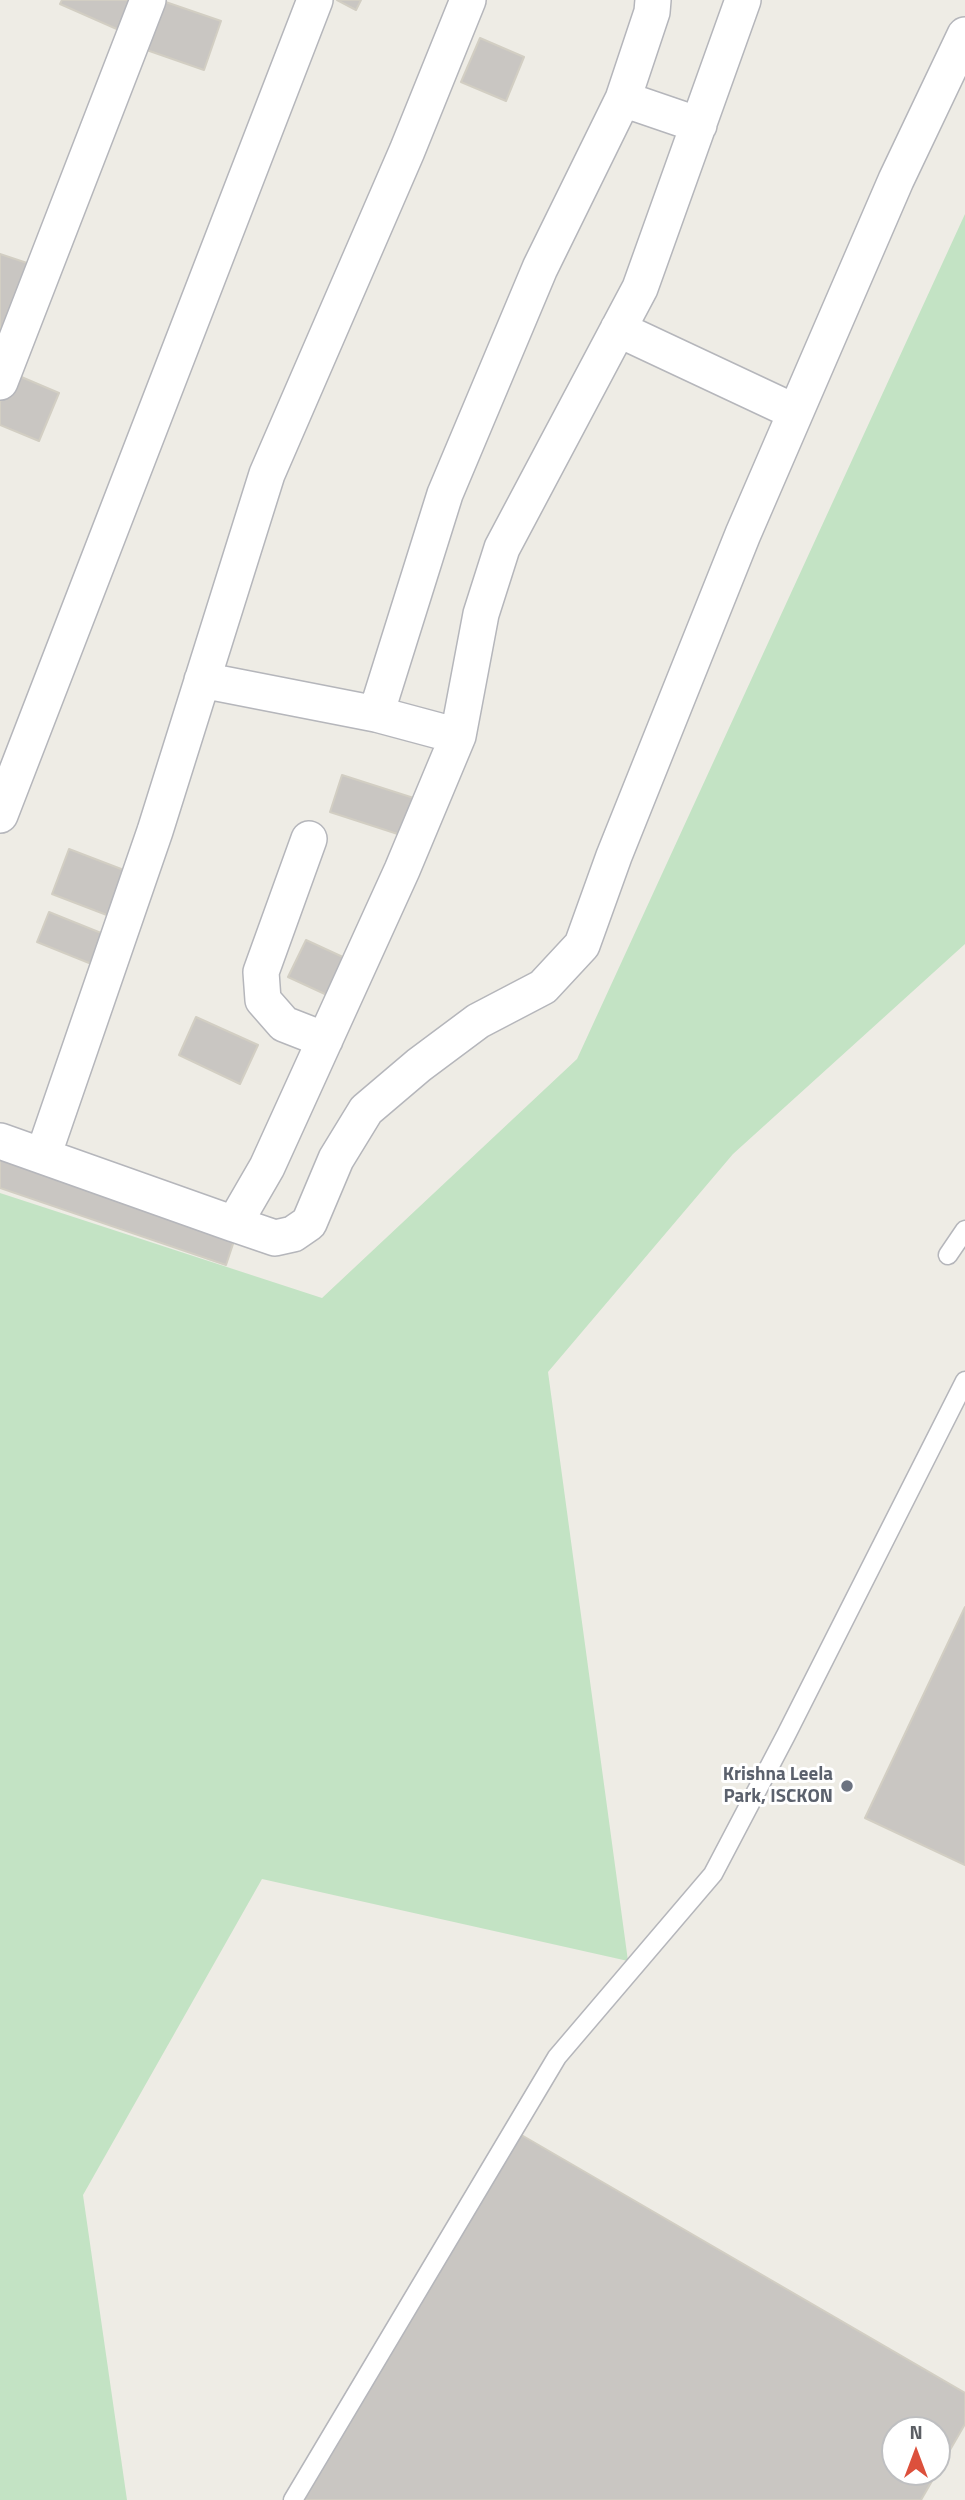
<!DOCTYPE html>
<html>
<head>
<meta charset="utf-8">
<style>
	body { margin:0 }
	#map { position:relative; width:965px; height:2500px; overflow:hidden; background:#eeece5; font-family:"Titillium Web",sans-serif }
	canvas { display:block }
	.north { position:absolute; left:881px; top:2416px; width:70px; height:70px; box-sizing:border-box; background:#fff; border:2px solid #bebfc1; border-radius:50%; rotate:0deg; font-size:19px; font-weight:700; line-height:28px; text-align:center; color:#5c5f64 }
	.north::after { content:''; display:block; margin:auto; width:24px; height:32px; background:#dc503c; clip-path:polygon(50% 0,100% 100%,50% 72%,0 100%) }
</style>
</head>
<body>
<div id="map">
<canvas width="965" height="2500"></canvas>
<div class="north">N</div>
</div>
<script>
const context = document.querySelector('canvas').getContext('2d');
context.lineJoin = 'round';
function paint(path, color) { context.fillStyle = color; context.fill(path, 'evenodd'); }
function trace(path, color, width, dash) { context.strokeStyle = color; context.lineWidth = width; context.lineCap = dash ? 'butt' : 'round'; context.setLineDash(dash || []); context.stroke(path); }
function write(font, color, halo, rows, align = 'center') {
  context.font = font + ' "Titillium Web",sans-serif'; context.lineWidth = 6; context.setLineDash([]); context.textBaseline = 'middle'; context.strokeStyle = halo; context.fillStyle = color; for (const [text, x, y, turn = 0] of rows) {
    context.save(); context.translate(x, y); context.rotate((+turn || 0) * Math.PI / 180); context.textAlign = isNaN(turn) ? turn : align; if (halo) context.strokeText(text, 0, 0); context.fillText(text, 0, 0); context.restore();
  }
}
const green = new Path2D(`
	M 965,214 L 965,944 L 733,1154 L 548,1372 L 628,1961 L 262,1879 L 83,2195 L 127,2500 L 0,2500 L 0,1193 L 322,1298 L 577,1059 Z`);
const building = new Path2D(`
	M 62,0 L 132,0 L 119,30 L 60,4 Z
	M 160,0 L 221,21 L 204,70 L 138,47 Z
	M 337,0 L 361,0 L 356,10 Z
	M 480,38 L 524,57 L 506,101 L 461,82 Z
	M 0,254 L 30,264 L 0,340 Z
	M 12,373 L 59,393 L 39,441 L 0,425 L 0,402 Z
	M 342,775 L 423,801 L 410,838 L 330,812 Z
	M 69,849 L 129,872 L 112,917 L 52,894 Z
	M 49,912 L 106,935 L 94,965 L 37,942 Z
	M 306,940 L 345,958 L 327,995 L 288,977 Z
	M 196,1017 L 258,1045 L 240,1084 L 179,1055 Z
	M 0,1154 L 236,1235 L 226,1265 L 0,1188 Z
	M 965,1607 L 965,1865 L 865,1818 Z
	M 518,2133 L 965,2393 L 965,2424 L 921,2500 L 303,2500 ZM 895,2430 L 937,2430 L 937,2472 L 895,2472 Z`);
const lane = new Path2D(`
	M 948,1255 L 965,1230
	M 293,2500 L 557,2057 L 713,1874 L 786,1735 L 965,1381`);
const street = new Path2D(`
	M 623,99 L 699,125
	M 618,329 L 795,412
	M 0,382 L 148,0
	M 202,680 L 376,714 L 458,736
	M 376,714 L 445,494 L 540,268 L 623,99 L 652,12 L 653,0
	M 0,815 L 315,0
	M 309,839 L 261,972 L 263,1000 L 284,1024 L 325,1040
	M 0,1141 L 234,1224 L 267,1167 L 402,870 L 458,736 L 481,614 L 502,548 L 640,288 L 743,0
	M 43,1156 L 155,831 L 267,474 L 407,151 L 468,0
	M 234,1224 L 275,1238 L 293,1234 L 309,1223 L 336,1159 L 366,1110 L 419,1065 L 478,1021 L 543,987 L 582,945 L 614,856 L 743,534 L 896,180 L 965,35`);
const markers = [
	[847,1786,7,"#6b7280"]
];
const worshipNames = [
	["Krishna Leela",833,1775],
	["Park, ISCKON",833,1797]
];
paint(green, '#c3e3c4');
paint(building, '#c9c6c2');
trace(building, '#d2cec3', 2);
trace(lane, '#b5b6bb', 21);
trace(street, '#b5b6bb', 38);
trace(lane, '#fff', 18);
trace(street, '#fff', 35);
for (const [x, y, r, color] of markers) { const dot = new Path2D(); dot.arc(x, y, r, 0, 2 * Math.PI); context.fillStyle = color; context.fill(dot); trace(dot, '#fff', 2.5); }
write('bold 19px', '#5b616d', '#fff', worshipNames, 'right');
</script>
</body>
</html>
